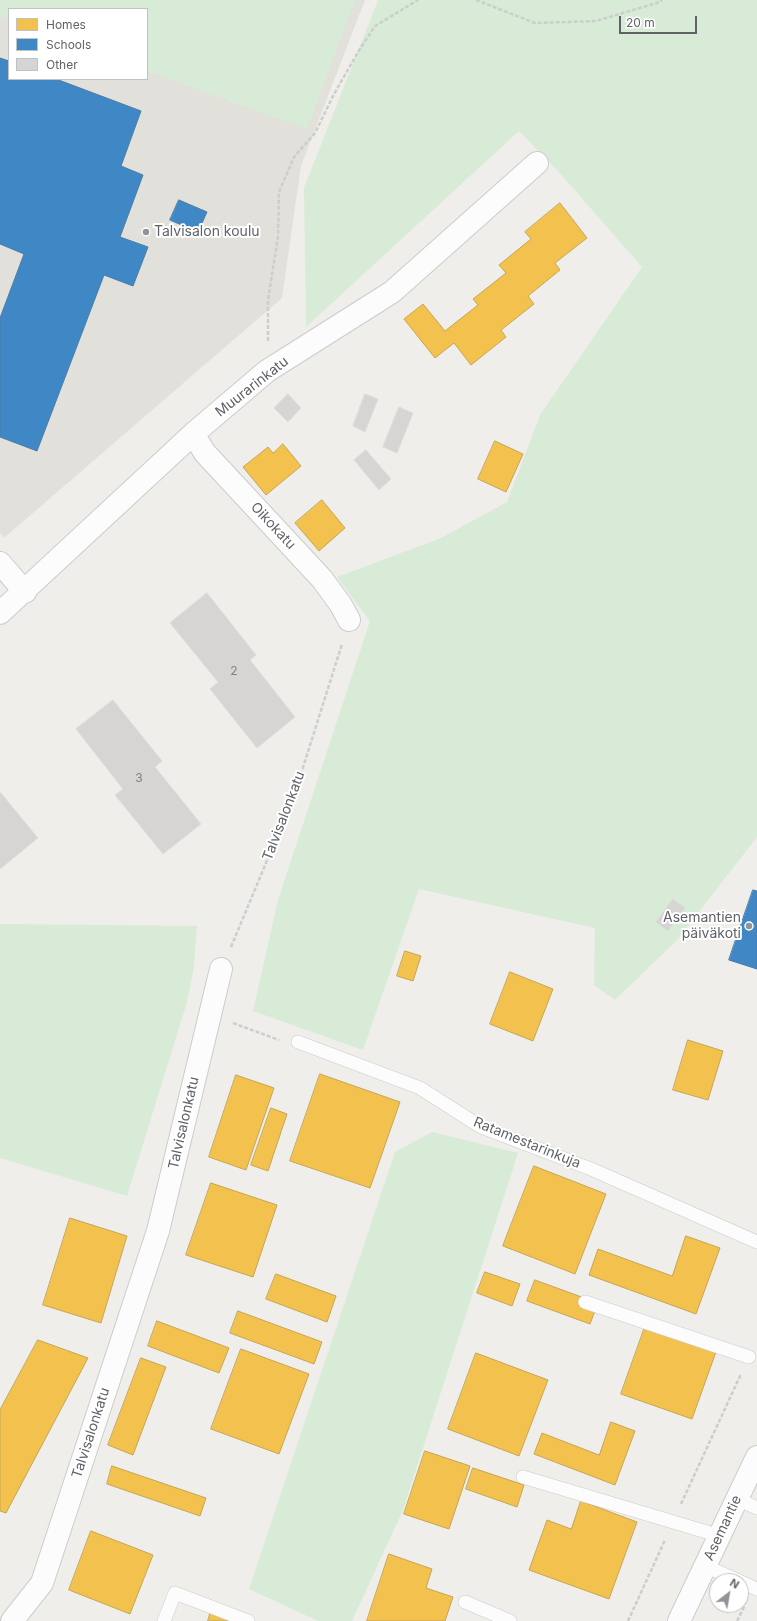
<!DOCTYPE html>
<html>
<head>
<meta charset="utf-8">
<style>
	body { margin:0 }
	#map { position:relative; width:757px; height:1621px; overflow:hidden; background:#efeeea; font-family:Inter,sans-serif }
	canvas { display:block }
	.legend { position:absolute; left:8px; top:8px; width:140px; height:72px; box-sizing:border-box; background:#fff; border:1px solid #bfc1c3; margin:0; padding:5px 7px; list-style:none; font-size:12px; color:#5f6368 }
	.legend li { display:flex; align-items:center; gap:8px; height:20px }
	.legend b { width:20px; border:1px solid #bfc1c3 }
	.north { position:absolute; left:709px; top:1573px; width:40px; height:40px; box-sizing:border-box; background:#fff; border:1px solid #bfc1c3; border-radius:50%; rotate:31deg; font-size:11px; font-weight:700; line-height:16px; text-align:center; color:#5f6368 }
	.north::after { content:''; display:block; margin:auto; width:14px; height:18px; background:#919496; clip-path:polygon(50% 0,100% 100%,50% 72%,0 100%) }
	.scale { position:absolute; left:619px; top:16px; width:78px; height:18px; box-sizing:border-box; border:2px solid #5f6368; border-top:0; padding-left:5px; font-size:12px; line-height:14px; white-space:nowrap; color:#5f6368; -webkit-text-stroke:3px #fff; paint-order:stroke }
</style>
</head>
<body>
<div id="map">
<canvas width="757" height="1621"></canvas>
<ul class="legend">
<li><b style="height:11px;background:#f2c14e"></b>Homes</li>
<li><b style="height:11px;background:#3f88c5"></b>Schools</li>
<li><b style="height:11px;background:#d6d5d3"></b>Other</li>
</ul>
<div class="north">N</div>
<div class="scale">20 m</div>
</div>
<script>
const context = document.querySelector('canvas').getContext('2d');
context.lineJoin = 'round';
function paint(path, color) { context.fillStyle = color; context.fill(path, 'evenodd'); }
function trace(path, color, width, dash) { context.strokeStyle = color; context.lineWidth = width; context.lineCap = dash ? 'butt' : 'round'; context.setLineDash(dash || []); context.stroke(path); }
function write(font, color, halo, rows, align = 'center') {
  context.font = font + ' Inter,sans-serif'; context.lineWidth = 4; context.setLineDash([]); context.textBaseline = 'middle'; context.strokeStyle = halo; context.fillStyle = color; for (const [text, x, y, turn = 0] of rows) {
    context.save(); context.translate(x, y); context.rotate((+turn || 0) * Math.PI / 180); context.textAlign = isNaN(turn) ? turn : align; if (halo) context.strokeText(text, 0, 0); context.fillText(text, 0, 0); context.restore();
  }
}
const education = new Path2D(`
	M 0,0 L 365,0 L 301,166 L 282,298 L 4,538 L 0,533 ZM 9,9 L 147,9 L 147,79 L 9,79 Z`);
const green = new Path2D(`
	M 0,0 L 355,0 L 307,129 L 147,71 L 147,9 L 9,9 L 9,20 L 0,17 Z
	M 378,0 L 757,0 L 757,837 L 678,939 L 615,1000 L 594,985 L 595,928 L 419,889 L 363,1050 L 253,1011 L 278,900 L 370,621 L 337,577 L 441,538 L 507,502 L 540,415 L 642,267 L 557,170 L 519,131 L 306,327 L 304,188 Z
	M 0,924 L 197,926 L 194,967 L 187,1002 L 127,1196 L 0,1158 Z
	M 432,1132 L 518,1153 L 403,1510 L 352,1621 L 318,1621 L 249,1589 L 395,1152 Z`);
const homes = new Path2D(`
	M 560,203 L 587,238 L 555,263 L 560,270 L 528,296 L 534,304 L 501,330 L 506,337 L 471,365 L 454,343 L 435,358 L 404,319 L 423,304 L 445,331 L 478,305 L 473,299 L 506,273 L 499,265 L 531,239 L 525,232 Z
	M 495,441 L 523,454 L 506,492 L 478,479 Z
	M 283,444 L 301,466 L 266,495 L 243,467 L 268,447 L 273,453 Z
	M 322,500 L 345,528 L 319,551 L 295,523 Z
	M 405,951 L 421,956 L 413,981 L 397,976 Z
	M 510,972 L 553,989 L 533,1041 L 490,1024 Z
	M 688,1040 L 723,1051 L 708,1100 L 673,1090 Z
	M 320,1074 L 400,1102 L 370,1188 L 290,1161 Z
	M 236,1075 L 274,1088 L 246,1170 L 209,1157 Z
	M 271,1108 L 287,1114 L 268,1171 L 251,1165 Z
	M 534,1166 L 606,1194 L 575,1274 L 503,1246 Z
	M 211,1183 L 277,1205 L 253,1277 L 186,1255 Z
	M 70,1218 L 127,1236 L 101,1323 L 43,1305 Z
	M 686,1236 L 720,1248 L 696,1314 L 589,1275 L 598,1249 L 672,1276 Z
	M 485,1272 L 520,1284 L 512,1306 L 477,1293 Z
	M 276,1274 L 336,1296 L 327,1322 L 266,1299 Z
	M 535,1280 L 598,1303 L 590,1324 L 527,1301 Z
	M 238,1311 L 322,1342 L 314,1364 L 230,1333 Z
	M 157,1321 L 229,1348 L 219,1373 L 148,1346 Z
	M 646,1324 L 717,1349 L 692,1419 L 621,1394 Z
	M 38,1340 L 88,1358 L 6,1513 L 0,1511 L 0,1410 Z
	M 241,1349 L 309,1374 L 279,1454 L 211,1429 Z
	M 476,1353 L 548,1380 L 519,1456 L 448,1429 Z
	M 141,1358 L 166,1367 L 133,1455 L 108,1445 Z
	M 611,1422 L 635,1431 L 615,1485 L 534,1454 L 542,1433 L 599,1455 Z
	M 425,1451 L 470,1466 L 449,1529 L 404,1514 Z
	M 112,1466 L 206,1498 L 200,1516 L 107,1484 Z
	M 473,1468 L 524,1485 L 517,1507 L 466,1489 Z
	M 581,1501 L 637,1522 L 609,1599 L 529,1570 L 547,1520 L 571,1529 Z
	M 91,1531 L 153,1555 L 130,1614 L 69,1590 Z
	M 389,1554 L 432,1569 L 426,1588 L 453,1597 L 445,1621 L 367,1621 Z
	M 211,1611 L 239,1621 L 208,1621 Z`);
const schools = new Path2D(`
	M 0,58 L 9,61 L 9,79 L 56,79 L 141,111 L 121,166 L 143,175 L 120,237 L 148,247 L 133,286 L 104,275 L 37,451 L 0,437 L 0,318 L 24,254 L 0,244 Z
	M 179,200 L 207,212 L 198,232 L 170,220 Z
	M 753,890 L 757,891 L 757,969 L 729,960 Z`);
const building = new Path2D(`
	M 288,394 L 301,408 L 288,422 L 274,408 Z
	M 365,394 L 378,399 L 365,432 L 353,426 Z
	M 399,407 L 413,413 L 397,453 L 383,447 Z
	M 366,450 L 391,479 L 379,490 L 354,460 Z
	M 207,593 L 256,655 L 250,660 L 295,717 L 257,748 L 210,689 L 218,682 L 170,623 Z
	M 113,700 L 162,761 L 155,767 L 201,824 L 163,854 L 115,795 L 123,789 L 76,729 Z
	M 0,792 L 38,838 L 0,869 Z
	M 673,899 L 685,908 L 668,931 L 656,922 Z`);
const path = new Path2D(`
	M 476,0 L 535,23 L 596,21 L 660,2 L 662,0
	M 268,341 L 268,300 L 278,237 L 279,192 L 294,157 L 315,133 L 334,94 L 358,52 L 375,26 L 418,0
	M 231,947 L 294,796 L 342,644
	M 233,1023 L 279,1040
	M 681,1504 L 741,1374
	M 628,1621 L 665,1540
	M 737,1621 L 745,1605`);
const service = new Path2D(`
	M 298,1042 L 420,1088 L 481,1127 L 591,1169 L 757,1242
	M 585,1302 L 749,1357
	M 523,1477 L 720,1536
	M 737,1499 L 757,1508
	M 705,1566 L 739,1581
	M 741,1582 L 757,1589
	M 465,1602 L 510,1621
	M 164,1621 L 175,1593 L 248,1621`);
const minor = new Path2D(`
	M 193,434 L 205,453 L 322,579 L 341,605 L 349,620
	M 0,563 L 25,592
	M 0,613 L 193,434 L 267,371 L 392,292 L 537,163
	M 12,1621 L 42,1583 L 158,1231 L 221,969
	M 679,1621 L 757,1457`);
const markers = [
	[146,232,4,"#919496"],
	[749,926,4,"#919496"]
];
const numberNames = [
	["2",234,671],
	["3",139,778]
];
const poiNames = [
	["Talvisalon koulu",154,232],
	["Asemantien",741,918,"right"],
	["päiväkoti",741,934,"right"]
];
const streetNames = [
	["Muurarinkatu",252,387,-38],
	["Oikokatu",273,526,47],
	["Talvisalonkatu",284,816,-69],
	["Talvisalonkatu",184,1123,-77],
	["Ratamestarinkuja",527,1143,22],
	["Talvisalonkatu",91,1433,-72],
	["Asemantie",723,1528,-65]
];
paint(education, '#e2e0da');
paint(green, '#d8ebd6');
paint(homes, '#f2c14e');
trace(homes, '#c6a556', 1);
paint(schools, '#3f88c5');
trace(schools, '#497da9', 1);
paint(building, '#d6d5d3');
trace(building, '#deddd9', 1);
trace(service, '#cbcccc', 14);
trace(minor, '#cbcccc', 24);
trace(path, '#cacfcc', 2.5, [4, 2]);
trace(service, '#fdfcfc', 13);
trace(minor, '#fdfcfc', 22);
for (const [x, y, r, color] of markers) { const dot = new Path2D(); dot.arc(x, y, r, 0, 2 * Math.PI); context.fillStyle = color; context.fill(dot); trace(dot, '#fff', 1.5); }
write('12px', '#7e8184', null, numberNames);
write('14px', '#5f6368', '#fff', poiNames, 'left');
write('14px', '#5f6368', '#fff', streetNames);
</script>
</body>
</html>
